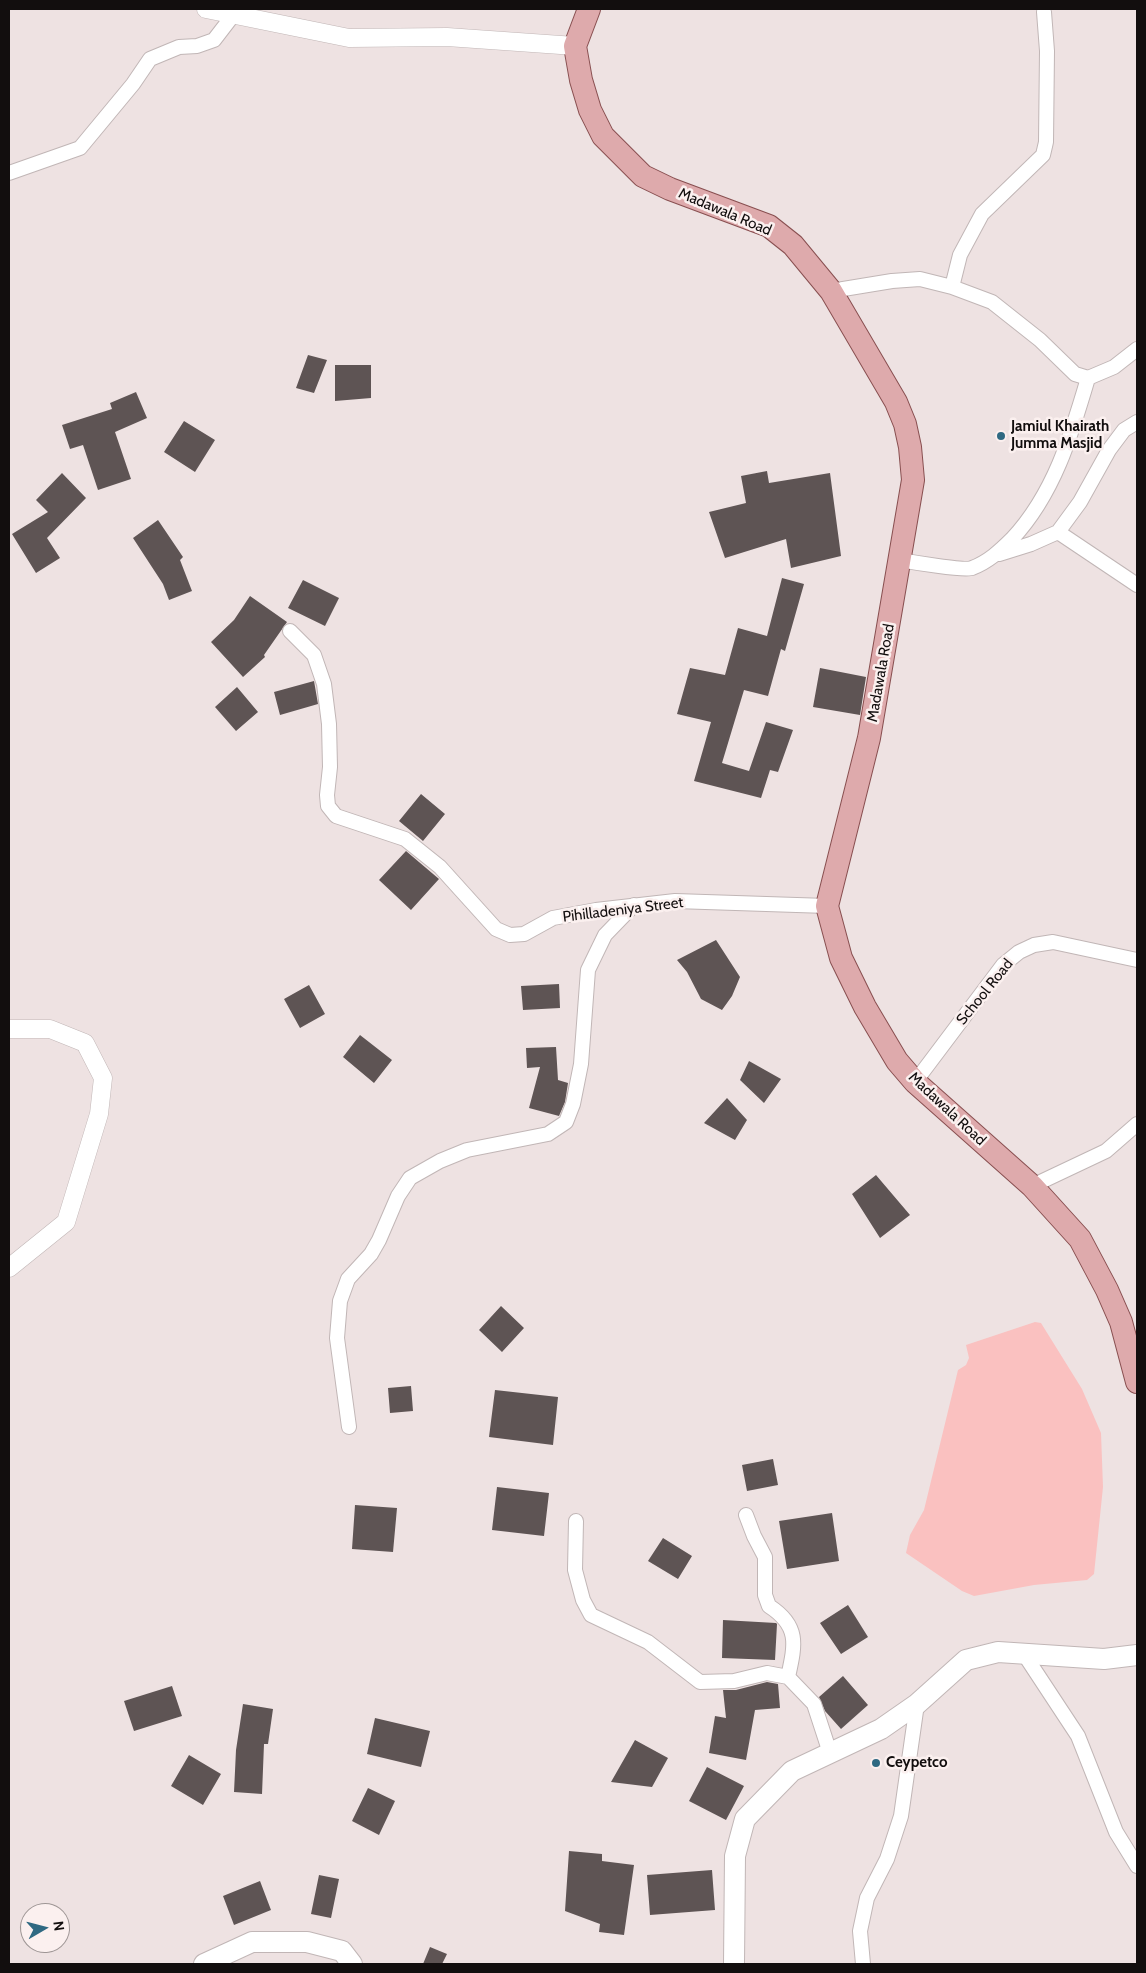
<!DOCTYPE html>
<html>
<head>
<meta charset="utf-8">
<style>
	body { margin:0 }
	#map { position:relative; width:1146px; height:1973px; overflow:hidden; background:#eee2e2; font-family:Cabin,sans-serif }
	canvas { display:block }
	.frame { position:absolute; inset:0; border:10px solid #120e0e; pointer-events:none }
	.north { position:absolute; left:20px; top:1903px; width:50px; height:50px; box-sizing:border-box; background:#fbf0ef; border:1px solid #9e9695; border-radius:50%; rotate:82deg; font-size:14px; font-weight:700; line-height:20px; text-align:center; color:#120e0e }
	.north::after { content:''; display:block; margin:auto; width:18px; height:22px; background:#2f6982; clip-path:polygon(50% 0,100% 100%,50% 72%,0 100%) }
</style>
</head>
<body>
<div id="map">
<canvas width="1146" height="1973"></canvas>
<div class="frame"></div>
<div class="north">N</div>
</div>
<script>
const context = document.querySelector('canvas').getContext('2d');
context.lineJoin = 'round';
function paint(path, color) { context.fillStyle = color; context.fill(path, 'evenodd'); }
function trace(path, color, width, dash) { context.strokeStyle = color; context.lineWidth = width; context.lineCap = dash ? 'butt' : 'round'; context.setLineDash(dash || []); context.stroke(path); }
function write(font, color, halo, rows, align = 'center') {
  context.font = font + ' Cabin,sans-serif'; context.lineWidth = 5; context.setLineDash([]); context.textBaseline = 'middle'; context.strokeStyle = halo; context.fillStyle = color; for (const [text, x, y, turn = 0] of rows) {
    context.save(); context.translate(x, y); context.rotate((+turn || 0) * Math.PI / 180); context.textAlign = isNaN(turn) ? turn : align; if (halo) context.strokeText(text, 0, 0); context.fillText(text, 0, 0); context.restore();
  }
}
const green = new Path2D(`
	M 1035,1322 L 1041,1323 L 1082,1389 L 1101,1433 L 1103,1487 L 1094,1574 L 1087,1580 L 1034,1585 L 974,1596 L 962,1591 L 906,1553 L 910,1535 L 924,1510 L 958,1370 L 966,1365 L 969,1358 L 966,1345 Z`);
const building = new Path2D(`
	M 308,355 L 327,360 L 314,393 L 296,388 Z
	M 335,365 L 371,365 L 371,398 L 335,401 Z
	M 136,392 L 147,418 L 115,432 L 131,479 L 98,490 L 83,445 L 70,449 L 62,425 L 112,409 L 110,403 Z
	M 184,421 L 215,440 L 195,472 L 164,452 Z
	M 767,471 L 769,483 L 830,473 L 841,556 L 791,568 L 786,539 L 725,558 L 709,512 L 746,503 L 741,476 Z
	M 62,473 L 86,498 L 47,538 L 60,558 L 36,573 L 12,534 L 48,512 L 36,500 Z
	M 158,520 L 183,557 L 180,560 L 192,591 L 169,600 L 163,584 L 133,538 Z
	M 782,578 L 804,584 L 785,651 L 781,649 L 768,696 L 744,690 L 722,763 L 749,771 L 766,722 L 793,730 L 778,772 L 770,770 L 761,798 L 694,781 L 711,722 L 677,714 L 690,668 L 725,675 L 738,628 L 767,636 Z
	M 303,580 L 339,598 L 325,626 L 288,608 Z
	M 250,596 L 287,622 L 264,655 L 265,657 L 243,677 L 211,642 L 234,620 Z
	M 820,668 L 866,677 L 860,715 L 813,707 Z
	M 314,681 L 318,704 L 280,715 L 274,692 Z
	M 237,687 L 258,712 L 236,731 L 215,707 Z
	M 421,794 L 445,814 L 423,841 L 399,821 Z
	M 406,851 L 439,879 L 411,910 L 379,880 Z
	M 716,940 L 740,977 L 732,996 L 722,1010 L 701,999 L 687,972 L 677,960 Z
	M 559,984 L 560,1008 L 523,1010 L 521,986 Z
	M 309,985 L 325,1014 L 300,1028 L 284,999 Z
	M 360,1035 L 392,1060 L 374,1083 L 343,1057 Z
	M 556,1047 L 558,1080 L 568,1083 L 565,1102 L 559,1116 L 529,1108 L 540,1067 L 527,1068 L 526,1048 Z
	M 749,1061 L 781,1079 L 764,1103 L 740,1080 Z
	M 727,1098 L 747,1120 L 735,1140 L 704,1123 Z
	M 876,1175 L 910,1215 L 880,1238 L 852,1194 Z
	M 501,1306 L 524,1328 L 502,1352 L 479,1330 Z
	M 411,1386 L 413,1411 L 390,1413 L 388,1388 Z
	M 495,1390 L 558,1397 L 553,1445 L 489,1437 Z
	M 773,1459 L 778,1485 L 747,1491 L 742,1465 Z
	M 497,1487 L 549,1493 L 544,1536 L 492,1530 Z
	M 355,1505 L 397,1508 L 393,1552 L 352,1549 Z
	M 832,1513 L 839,1561 L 787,1569 L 779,1521 Z
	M 663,1538 L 692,1556 L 678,1579 L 648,1561 Z
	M 848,1605 L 868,1637 L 841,1654 L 820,1623 Z
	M 723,1620 L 776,1623 L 777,1624 L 775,1660 L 722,1658 Z
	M 843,1676 L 868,1705 L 841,1729 L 825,1711 L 819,1697 Z
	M 767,1682 L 778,1684 L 780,1708 L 755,1710 L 746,1760 L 709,1753 L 715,1716 L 726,1718 L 723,1690 L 736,1690 Z
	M 172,1686 L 182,1716 L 134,1731 L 124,1701 Z
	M 243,1704 L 273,1709 L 268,1744 L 264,1744 L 262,1794 L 234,1792 L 236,1750 Z
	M 375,1718 L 430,1731 L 421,1767 L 367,1754 Z
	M 635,1740 L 668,1758 L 652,1787 L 611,1782 Z
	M 189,1755 L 221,1774 L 203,1805 L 171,1786 Z
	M 707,1767 L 744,1786 L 726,1820 L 689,1801 Z
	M 368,1788 L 395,1801 L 379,1835 L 352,1821 Z
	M 569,1851 L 602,1854 L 602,1861 L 634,1865 L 624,1935 L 599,1932 L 600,1924 L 565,1911 Z
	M 712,1870 L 715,1910 L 650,1915 L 647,1875 Z
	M 319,1875 L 339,1879 L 331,1918 L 311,1914 Z
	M 260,1881 L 271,1910 L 234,1925 L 223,1896 Z
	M 430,1947 L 447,1954 L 442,1964 L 423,1964 Z`);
const minor = new Path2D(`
	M 9,173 L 80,148 L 133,84 L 150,59 L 179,47 L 197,46 L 214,40 L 234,14
	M 952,287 L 960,255 L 982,214 L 1043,155 L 1046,142 L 1047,51 L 1044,12
	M 831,291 L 892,281 L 920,279 L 952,287 L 992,302 L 1040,340 L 1075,374 L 1088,378
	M 1058,532 L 1137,585
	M 999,554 L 1031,544 L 1058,532 L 1080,502 L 1109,450 L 1124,430 L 1137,422
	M 900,560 C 911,562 965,571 972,568 C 988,562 1000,551 1012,539 C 1054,494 1071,436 1088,378 L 1114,367 L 1137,349
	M 290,631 L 314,655 L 324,684 L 329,724 L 330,767 L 327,795 L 328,806 L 336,816 L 405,839 L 440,867 L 496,929 L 510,935 L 524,934 L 553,918 L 596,910 L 675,901 L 827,906
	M 915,1082 L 1003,965 L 1019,952 L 1034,945 L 1053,942 L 1137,960
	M 1032,1186 L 1106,1151 L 1137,1124
	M 349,1427 L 337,1338 L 340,1301 L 348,1279 L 371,1254 L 379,1240 L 398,1196 L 410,1178 L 440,1161 L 467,1150 L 548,1134 L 566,1122 L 573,1104 L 581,1064 L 588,970 L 605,935 L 634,905
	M 746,1515 L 754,1536 L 765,1557 L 765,1595 L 769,1606 C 800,1626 795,1645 788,1677
	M 576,1521 L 575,1570 L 583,1600 L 591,1615 L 648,1642 L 700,1682 L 734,1681 L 767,1673 L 788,1677 L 814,1704 L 830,1753
	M 1024,1654 L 1078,1736 L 1116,1832 L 1137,1866
	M 863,1964 L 860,1931 L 867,1898 L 887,1859 L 901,1816 L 917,1704`);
const tertiary = new Path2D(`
	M 206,9 L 349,38 L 447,37 L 575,46
	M 9,1029 L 50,1029 L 85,1043 L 103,1078 L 99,1114 L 66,1222 L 9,1268`);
const secondary = new Path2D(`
	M 204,1964 L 252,1942 L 307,1942 L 342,1951 L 352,1964
	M 734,1964 L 735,1856 L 745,1819 L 792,1771 L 881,1729 L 917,1704 L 966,1660 L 998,1652 L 1104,1659 L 1137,1655`);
const primary = new Path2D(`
	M 589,9 L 575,46 L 581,80 L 590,110 L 603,136 L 643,176 L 670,189 L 769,226 L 793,245 L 831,291 L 896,402 L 905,424 L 910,447 L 913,480 L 869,738 L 827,906 L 841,958 L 865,1007 L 897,1061 L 915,1082 L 1032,1186 L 1080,1239 L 1107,1290 L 1121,1322 L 1137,1382`);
const markers = [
	[1001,436,5,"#2f6982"],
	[876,1763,5,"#2f6982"]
];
const streetNames = [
	["Madawala Road",725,212,23],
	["Madawala Road",881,673,-80],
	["Pihilladeniya Street",623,910,-7],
	["School Road",985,992,-51],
	["Madawala Road",947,1109,43]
];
const poiNames = [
	["Jamiul Khairath",1011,427],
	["Jumma Masjid",1011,444],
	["Ceypetco",886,1763]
];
paint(green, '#fac1c0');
paint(building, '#5e5454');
trace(minor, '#c1b6b6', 16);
trace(tertiary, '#c1b6b6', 19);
trace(secondary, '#c1b6b6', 22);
trace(primary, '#884f50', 24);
trace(minor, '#fff', 14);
trace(tertiary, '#fff', 18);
trace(secondary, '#fff', 20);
trace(primary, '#deaaac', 22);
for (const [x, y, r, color] of markers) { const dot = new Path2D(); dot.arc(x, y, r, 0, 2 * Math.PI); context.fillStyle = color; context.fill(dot); trace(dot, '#fbf0ef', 2); }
write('15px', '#120e0e', '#fbf0ef', streetNames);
write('bold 15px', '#120e0e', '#fbf0ef', poiNames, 'left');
</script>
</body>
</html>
